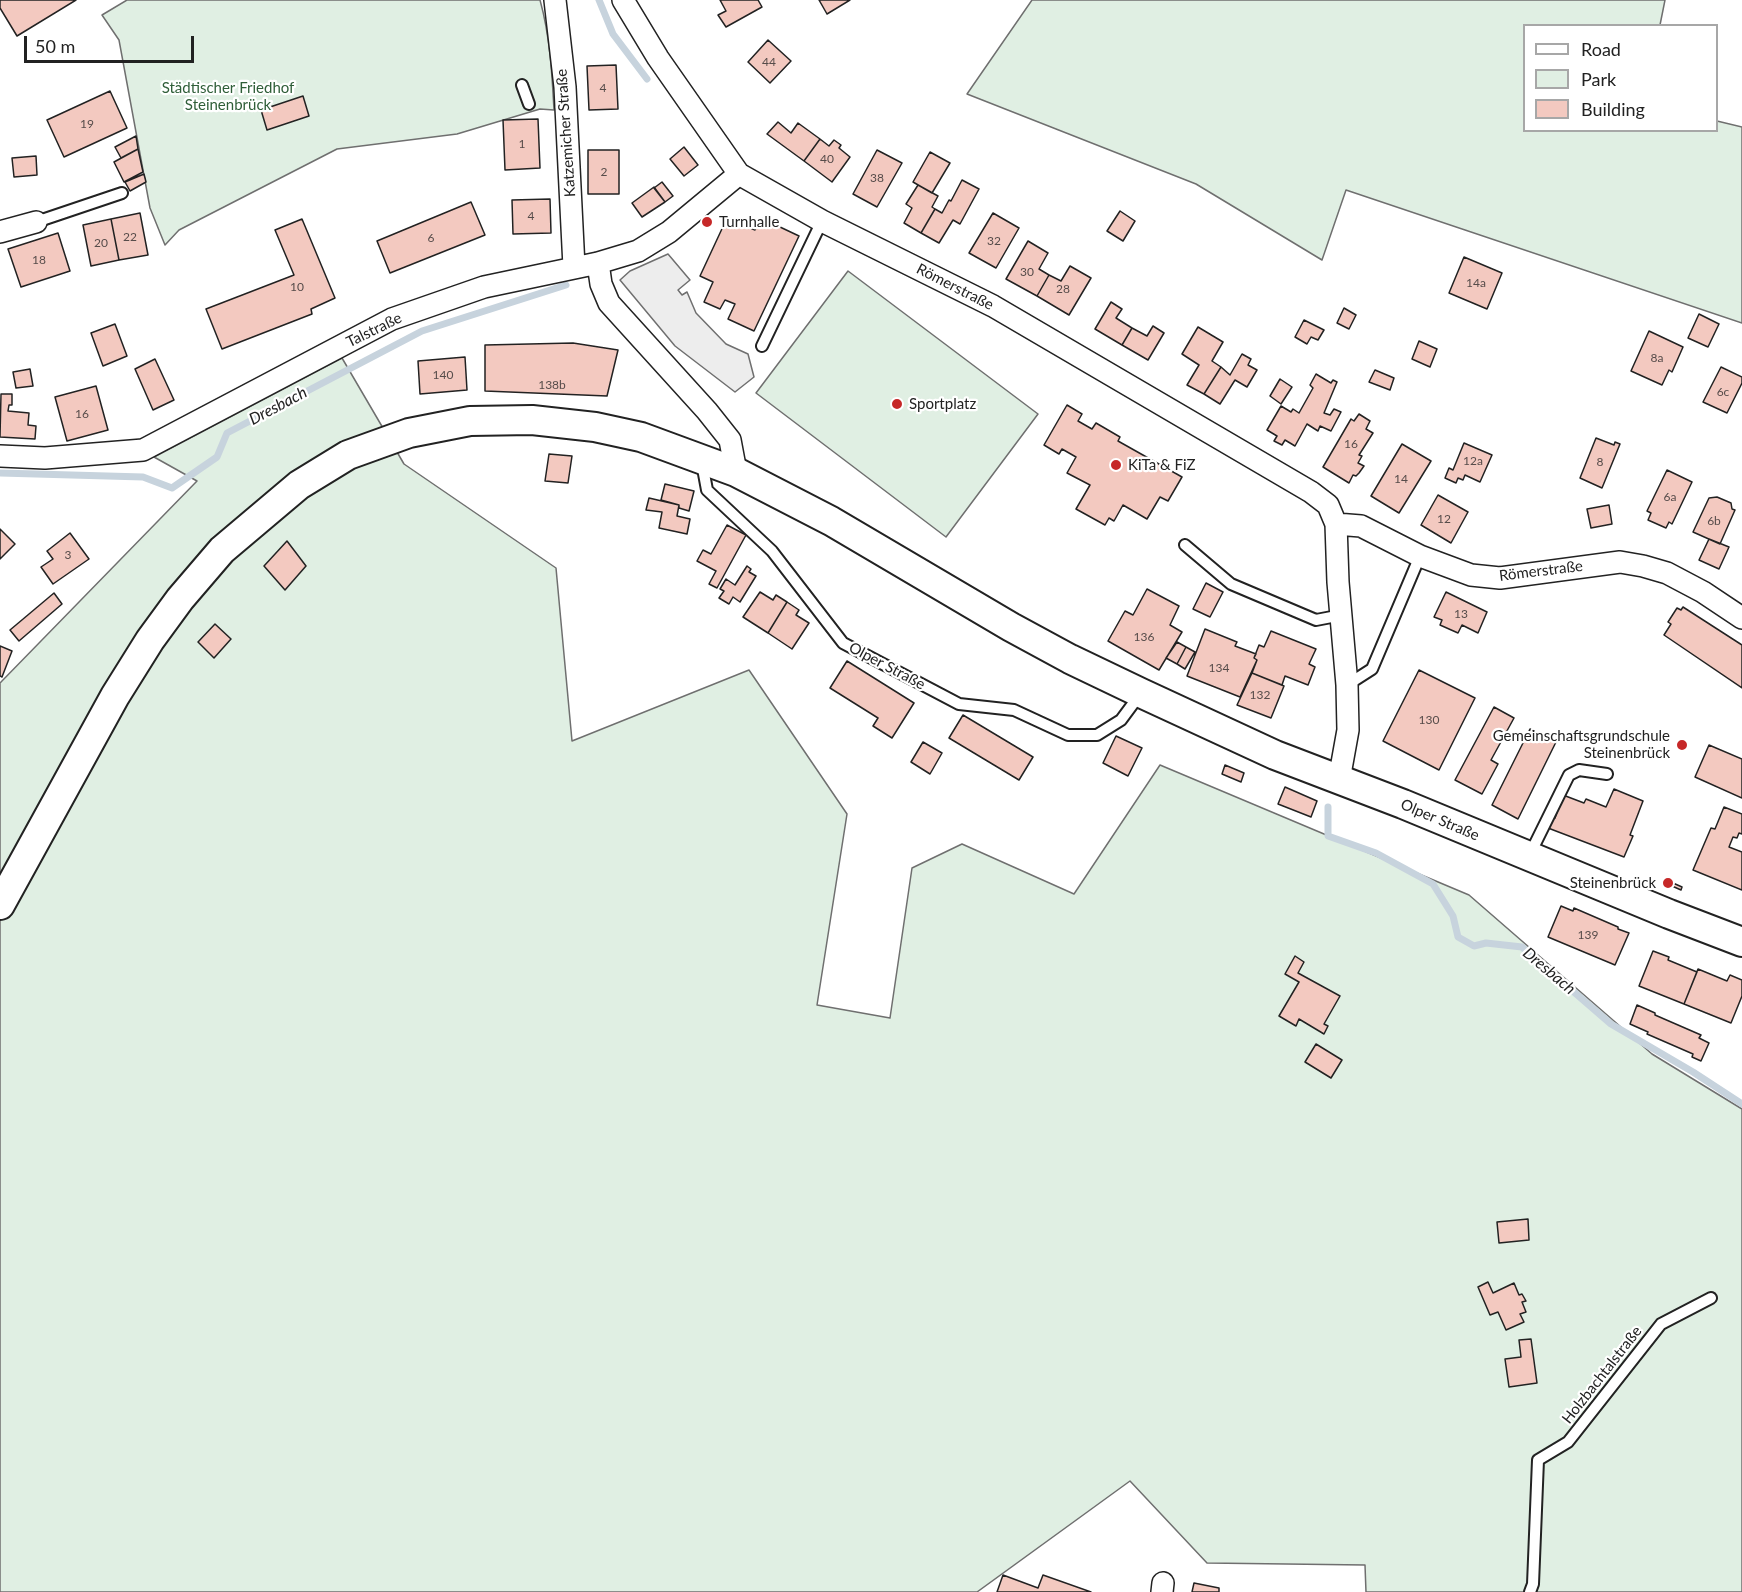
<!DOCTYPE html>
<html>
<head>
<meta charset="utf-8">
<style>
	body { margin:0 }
	#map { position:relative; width:1742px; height:1592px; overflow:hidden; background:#fff; font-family:Lato,sans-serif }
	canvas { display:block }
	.legend { position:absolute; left:1523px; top:24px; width:195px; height:108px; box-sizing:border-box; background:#fff; border:2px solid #a7a7a7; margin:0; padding:8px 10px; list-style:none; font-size:18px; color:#222 }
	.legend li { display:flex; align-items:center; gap:12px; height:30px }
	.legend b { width:30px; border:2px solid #a7a7a7 }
	.scale { position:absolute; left:24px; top:36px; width:170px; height:27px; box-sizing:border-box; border:3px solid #222; border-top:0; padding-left:8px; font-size:18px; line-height:21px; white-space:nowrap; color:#222; -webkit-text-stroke:4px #fff; paint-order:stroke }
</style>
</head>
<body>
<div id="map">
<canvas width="1742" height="1592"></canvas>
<ul class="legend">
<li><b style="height:8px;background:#fff"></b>Road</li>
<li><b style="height:16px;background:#e0efe3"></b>Park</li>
<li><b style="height:16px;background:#f3c9c0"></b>Building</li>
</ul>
<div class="scale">50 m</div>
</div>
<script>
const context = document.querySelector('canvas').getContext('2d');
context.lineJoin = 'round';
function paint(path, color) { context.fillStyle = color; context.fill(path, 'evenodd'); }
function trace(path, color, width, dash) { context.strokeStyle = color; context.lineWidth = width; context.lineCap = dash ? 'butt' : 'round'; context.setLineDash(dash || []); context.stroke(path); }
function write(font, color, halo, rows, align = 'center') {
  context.font = font + ' Lato,sans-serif'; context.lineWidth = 4.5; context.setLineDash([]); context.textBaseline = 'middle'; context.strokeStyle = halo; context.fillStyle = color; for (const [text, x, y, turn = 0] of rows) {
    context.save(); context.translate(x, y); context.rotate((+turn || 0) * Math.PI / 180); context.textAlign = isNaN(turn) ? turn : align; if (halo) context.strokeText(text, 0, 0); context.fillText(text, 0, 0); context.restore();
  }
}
const green = new Path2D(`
	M 127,0 L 540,0 C 550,36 552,73 554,110 L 540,109 L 457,134 L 337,149 L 179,230 L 165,245 L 150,208 L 119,40 L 102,15 Z
	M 1032,0 L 1665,0 L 1660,25 L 1524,26 L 1524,130 L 1716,130 L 1717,121 L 1742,127 L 1742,323 L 1346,190 L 1322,260 L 1196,184 L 967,94 Z
	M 848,271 L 1038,414 L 946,537 L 756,393 Z
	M 342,358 L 404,464 L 556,568 L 572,741 L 749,670 L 847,814 L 817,1005 L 890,1018 L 912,868 L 962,844 L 1074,894 L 1160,765 L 1469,895 L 1652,1054 L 1742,1109 L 1742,1592 L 1366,1592 L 1365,1565 L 1207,1563 L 1130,1481 L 977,1592 L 0,1592 L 0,683 L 197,481 L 154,457 Z`);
const parking = new Path2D(`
	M 668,254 L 690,280 L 678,290 L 682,295 L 687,292 L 696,313 L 726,344 L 748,354 L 754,377 L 735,392 L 675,346 L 620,280 L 630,271 Z`);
const stream = new Path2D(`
	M 599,0 L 613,34 L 647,79
	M 0,473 L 143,477 L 172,488 L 217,457 L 227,433 L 422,331 L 566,285
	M 1328,807 L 1328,836 L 1376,853 L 1433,884 L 1453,916 L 1458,937 L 1474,946 L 1486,943 L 1522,947 L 1611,1024 L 1693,1072 L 1742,1104`);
const building = new Path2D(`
	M 0,0 L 76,0 L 17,36 L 0,8 Z
	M 720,0 L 758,0 L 762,7 L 726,27 L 718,15 L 726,11 Z
	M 819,0 L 850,0 L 827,14 Z
	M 768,40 L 791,61 L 770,83 L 748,62 Z
	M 616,65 L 618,109 L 589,110 L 587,66 Z
	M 110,91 L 127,128 L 64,157 L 47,120 Z
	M 303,96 L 309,116 L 267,130 L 261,110 Z
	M 538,119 L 540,168 L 505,170 L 503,120 Z
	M 778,122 L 791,133 L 798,123 L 820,139 L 804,161 L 767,134 Z
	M 136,136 L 138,149 L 121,158 L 115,147 Z
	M 820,139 L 829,146 L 834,140 L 841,145 L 839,148 L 850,157 L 832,182 L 804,161 Z
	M 684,147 L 698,165 L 684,176 L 670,159 Z
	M 138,149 L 143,172 L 124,182 L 114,162 Z
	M 588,150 L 619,150 L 619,194 L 588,194 Z
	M 877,150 L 902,163 L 877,207 L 853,194 Z
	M 930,152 L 950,163 L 932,193 L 913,182 Z
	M 36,156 L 37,175 L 14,177 L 12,158 Z
	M 144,174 L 146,182 L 130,191 L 125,182 Z
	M 962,180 L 979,189 L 960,224 L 953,220 L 939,243 L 921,233 L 935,209 L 942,213 L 949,200 L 951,201 Z
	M 662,182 L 673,196 L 665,202 L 654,188 Z
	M 918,185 L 938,196 L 932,207 L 935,209 L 921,233 L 904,223 L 912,208 L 906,204 Z
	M 654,187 L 665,202 L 642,217 L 632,203 Z
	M 550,199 L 551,233 L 513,234 L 512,200 Z
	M 471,202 L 485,235 L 390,273 L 377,241 Z
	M 1120,211 L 1135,221 L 1123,241 L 1107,231 Z
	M 140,213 L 148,255 L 119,260 L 111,219 Z
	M 993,213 L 1019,228 L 996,268 L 969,253 Z
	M 727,218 L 755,230 L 761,218 L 799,236 L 754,331 L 728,319 L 735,304 L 725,300 L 720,309 L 704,302 L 713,282 L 700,276 Z
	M 111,219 L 119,260 L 91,266 L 83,225 Z
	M 302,219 L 335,298 L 311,309 L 312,314 L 222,349 L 206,309 L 294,275 L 275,230 Z
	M 58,233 L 70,271 L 21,287 L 8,249 Z
	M 1028,241 L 1048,253 L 1039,269 L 1049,275 L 1037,296 L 1006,279 Z
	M 1464,257 L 1502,273 L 1487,309 L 1449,293 Z
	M 1070,266 L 1091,278 L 1069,315 L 1037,296 L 1049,275 L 1061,281 Z
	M 1111,302 L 1122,309 L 1116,318 L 1132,328 L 1122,345 L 1095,329 Z
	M 1344,308 L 1356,315 L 1349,329 L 1337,323 Z
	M 1699,314 L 1719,324 L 1708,347 L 1688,338 Z
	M 1304,320 L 1324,330 L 1318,340 L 1311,337 L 1307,344 L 1295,337 Z
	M 115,324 L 127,356 L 103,366 L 91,333 Z
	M 1153,326 L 1164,333 L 1148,360 L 1122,345 L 1132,328 L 1147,336 Z
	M 1198,327 L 1223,342 L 1212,361 L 1221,367 L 1204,394 L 1187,385 L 1199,365 L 1182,354 Z
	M 1649,331 L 1683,347 L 1672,372 L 1669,370 L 1662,385 L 1631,371 Z
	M 1419,341 L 1437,349 L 1430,367 L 1412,359 Z
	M 573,343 L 618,350 L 607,396 L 485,391 L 485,345 Z
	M 1242,354 L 1251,359 L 1248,365 L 1257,370 L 1247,387 L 1235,380 L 1220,404 L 1204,394 L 1221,367 L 1230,375 Z
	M 465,357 L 467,390 L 420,394 L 418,361 Z
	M 155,359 L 174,400 L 153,410 L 135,369 Z
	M 1721,367 L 1742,377 L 1742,383 L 1727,413 L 1703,402 Z
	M 30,369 L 33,386 L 16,388 L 13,372 Z
	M 1375,370 L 1394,378 L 1390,390 L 1369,382 Z
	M 1316,374 L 1331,383 L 1333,380 L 1337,382 L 1324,413 L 1330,415 L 1334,409 L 1341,412 L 1331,431 L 1320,426 L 1318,431 L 1307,424 L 1295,446 L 1285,440 L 1282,445 L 1274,441 L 1277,436 L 1267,430 L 1281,406 L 1291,412 L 1293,409 L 1299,413 L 1313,388 L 1310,385 Z
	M 1280,379 L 1292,387 L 1281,404 L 1270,396 Z
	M 96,386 L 108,430 L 67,441 L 55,397 Z
	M 1,394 L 12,394 L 12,405 L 9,405 L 8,411 L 29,413 L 28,425 L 36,426 L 35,439 L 0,437 Z
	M 1067,405 L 1082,414 L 1078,421 L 1092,429 L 1096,423 L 1120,437 L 1118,441 L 1182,477 L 1168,501 L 1160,497 L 1147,519 L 1123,505 L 1114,521 L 1109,518 L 1105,525 L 1076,509 L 1090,485 L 1067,473 L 1076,457 L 1062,449 L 1059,454 L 1044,445 Z
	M 1359,414 L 1370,421 L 1366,429 L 1373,433 L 1359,455 L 1362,456 L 1358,463 L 1364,466 L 1359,473 L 1356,476 L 1353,475 L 1349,483 L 1323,467 L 1351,419 L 1354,421 Z
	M 1596,438 L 1614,445 L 1615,442 L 1620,444 L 1602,488 L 1580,478 Z
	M 1464,443 L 1492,455 L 1480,482 L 1465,475 L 1463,480 L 1458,478 L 1456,483 L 1445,478 L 1449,468 L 1453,470 Z
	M 1402,444 L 1431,461 L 1399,513 L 1371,496 Z
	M 549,454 L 572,456 L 568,483 L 545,481 Z
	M 1667,470 L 1692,482 L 1672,524 L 1669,522 L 1666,528 L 1648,520 L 1651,513 L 1647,511 Z
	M 665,484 L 694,491 L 689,511 L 679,508 L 679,505 L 661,500 Z
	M 1438,495 L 1468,512 L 1451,543 L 1421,525 Z
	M 1717,497 L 1731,503 L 1732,509 L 1735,510 L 1720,544 L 1693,532 L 1709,498 Z
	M 649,498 L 679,505 L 677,516 L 690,519 L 687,534 L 659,528 L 662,512 L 646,510 Z
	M 1609,505 L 1612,524 L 1591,528 L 1587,509 Z
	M 727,525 L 746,535 L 717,588 L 709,584 L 716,571 L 697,561 L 703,550 L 711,554 Z
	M 0,529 L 15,544 L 0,559 Z
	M 70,533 L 89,559 L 53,584 L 41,567 L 53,559 L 47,551 Z
	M 1709,539 L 1729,547 L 1719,569 L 1699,560 Z
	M 287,541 L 306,566 L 285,590 L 264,566 Z
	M 747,566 L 751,569 L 749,572 L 756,576 L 740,602 L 733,597 L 729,604 L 719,598 L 724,591 L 720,589 L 726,579 L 735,585 Z
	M 1206,583 L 1223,592 L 1210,617 L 1193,609 Z
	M 1147,589 L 1179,606 L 1170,625 L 1182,632 L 1159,670 L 1108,641 L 1125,611 L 1133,615 Z
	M 760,592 L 773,600 L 776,595 L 787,602 L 768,633 L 743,617 Z
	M 1446,592 L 1487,612 L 1478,633 L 1462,625 L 1458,633 L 1440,625 L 1442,620 L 1434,617 Z
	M 54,593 L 62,604 L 19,641 L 10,630 Z
	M 787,602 L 799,610 L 796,615 L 809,623 L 792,649 L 768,633 Z
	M 1683,607 L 1742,645 L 1742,688 L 1664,635 L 1671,624 L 1668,622 L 1677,608 L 1681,610 Z
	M 215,624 L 231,639 L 214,658 L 198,642 Z
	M 1205,629 L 1237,642 L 1235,646 L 1256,654 L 1254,658 L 1257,660 L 1240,697 L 1187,676 Z
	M 1271,631 L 1316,649 L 1309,664 L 1315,667 L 1308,685 L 1285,676 L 1282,685 L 1252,673 L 1257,660 L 1254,658 L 1259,645 L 1264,647 Z
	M 1177,642 L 1186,647 L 1177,664 L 1166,658 Z
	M 0,646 L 12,651 L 2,677 L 0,676 Z
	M 1186,647 L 1195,652 L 1185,669 L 1177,664 Z
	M 847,661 L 914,703 L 892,738 L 873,726 L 878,718 L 830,688 Z
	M 1419,670 L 1475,698 L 1439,770 L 1383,741 Z
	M 1252,673 L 1284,686 L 1271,718 L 1237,705 Z
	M 1494,707 L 1514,718 L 1491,760 L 1498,764 L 1482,794 L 1455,780 Z
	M 963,715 L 1033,757 L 1019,780 L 949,738 Z
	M 1530,729 L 1556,742 L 1518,819 L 1492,805 Z
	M 1116,736 L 1142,748 L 1128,776 L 1103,763 Z
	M 923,742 L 942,753 L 930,774 L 911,762 Z
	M 1709,745 L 1742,759 L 1742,798 L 1695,777 Z
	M 1225,765 L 1244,773 L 1241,782 L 1222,774 Z
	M 1285,787 L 1317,801 L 1311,817 L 1278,804 Z
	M 1614,789 L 1643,801 L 1630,835 L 1633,836 L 1624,857 L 1548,828 L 1552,817 L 1555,818 L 1563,795 L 1584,803 L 1586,799 L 1606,807 Z
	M 1724,807 L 1742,814 L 1742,834 L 1739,833 L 1737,838 L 1733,837 L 1729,847 L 1742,852 L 1742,890 L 1693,870 L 1711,828 L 1715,829 Z
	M 1673,883 L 1682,887 L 1681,890 L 1672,886 Z
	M 1561,906 L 1573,911 L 1574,908 L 1618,927 L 1618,929 L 1629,933 L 1615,965 L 1548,937 Z
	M 1653,951 L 1669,957 L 1668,960 L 1697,972 L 1684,1004 L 1639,986 Z
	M 1295,956 L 1304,962 L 1298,973 L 1340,996 L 1324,1024 L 1328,1026 L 1324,1034 L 1299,1019 L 1296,1026 L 1279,1016 L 1299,982 L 1285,974 Z
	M 1698,969 L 1727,981 L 1730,975 L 1742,980 L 1742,996 L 1731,1023 L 1684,1004 Z
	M 1637,1005 L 1655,1013 L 1655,1015 L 1701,1035 L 1699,1038 L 1709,1043 L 1701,1061 L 1692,1057 L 1693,1054 L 1647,1034 L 1648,1032 L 1630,1024 Z
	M 1316,1044 L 1342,1060 L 1331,1078 L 1305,1062 Z
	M 1528,1219 L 1529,1240 L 1499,1243 L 1497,1222 Z
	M 1488,1282 L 1493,1293 L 1514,1283 L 1519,1295 L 1522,1294 L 1526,1301 L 1522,1302 L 1526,1312 L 1520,1314 L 1524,1322 L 1506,1330 L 1498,1312 L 1490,1315 L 1478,1287 Z
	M 1531,1339 L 1537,1383 L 1509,1387 L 1505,1359 L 1521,1357 L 1519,1340 Z
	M 1003,1575 L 1038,1588 L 1043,1575 L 1091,1592 L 997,1592 Z
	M 1194,1583 L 1219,1588 L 1219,1592 L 1192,1592 Z`);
const lane = new Path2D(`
	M 522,85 L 529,104
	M 36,222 L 122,193
	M 762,346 L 822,221
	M 702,463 L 707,490 L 772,551 L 843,643 L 959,704 L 1014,710 L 1068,735 L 1097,735 L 1121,720 L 1141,693
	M 1185,545 L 1231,584 L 1316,620 L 1342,615
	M 1347,685 L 1372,669 L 1420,556
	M 1530,854 L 1569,775 L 1579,770 L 1607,774
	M 1530,1592 L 1533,1584 L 1538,1460 L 1568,1442 L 1661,1324 L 1711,1298`);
const street = new Path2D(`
	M 555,0 L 565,87 L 574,267
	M 623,0 L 658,58 L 739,174 L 822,221 L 993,306 L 1311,492 L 1328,505 L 1336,524 L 1338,582 L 1347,685 L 1348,730 L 1339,780
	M 0,232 L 36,222
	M 598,263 L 601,284 L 609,303 L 707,411 L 730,440 L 736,472
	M 0,456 L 45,458 L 143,450 L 392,319 L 484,287 L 598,263 L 638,251 L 669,232 L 739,174
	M 1336,524 L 1361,526 L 1420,556 L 1471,575 L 1500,578 L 1620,562 L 1643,566 L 1667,573 L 1703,592 L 1742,618
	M 1162,1592 L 1163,1583`);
const secondary = new Path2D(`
	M 0,905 L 115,696 L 150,640 L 180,599 L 222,550 L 299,485 L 348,455 L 409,433 L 470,421 L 532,420 L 595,427 L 641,437 L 736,472 L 831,521 L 1011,627 L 1070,659 L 1141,693 L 1275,755 L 1403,804 L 1669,914 L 1742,942`);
const markers = [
	[707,222,6,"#c62828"],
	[897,404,6,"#c62828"],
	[1116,465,6,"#c62828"],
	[1682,745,6,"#c62828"],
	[1668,883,6,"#c62828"]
];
const numberNames = [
	["44",769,62],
	["4",603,88],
	["19",87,124],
	["1",522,144],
	["40",827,159],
	["2",604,172],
	["38",877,178],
	["4",531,216],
	["22",130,237],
	["6",431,238],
	["32",994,241],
	["20",101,243],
	["18",39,260],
	["30",1027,272],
	["14a",1476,283],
	["10",297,287],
	["28",1063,289],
	["8a",1657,358],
	["140",443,375],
	["138b",552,385],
	["6c",1723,392],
	["16",82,414],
	["16",1351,444],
	["12a",1473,461],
	["8",1600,462],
	["14",1401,479],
	["6a",1670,497],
	["12",1444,519],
	["6b",1714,521],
	["3",68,555],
	["13",1461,614],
	["136",1144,637],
	["134",1219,668],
	["132",1260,695],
	["130",1429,720],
	["139",1588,935]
];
const parkNames = [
	["Städtischer Friedhof",228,88],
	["Steinenbrück",228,105]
];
const streetNames = [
	["Katzemicher Straße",566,133,-94],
	["Römerstraße",955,287,27],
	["Talstraße",374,330,-26],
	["Römerstraße",1541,571,-7],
	["Olper Straße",887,666,28],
	["Olper Straße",1440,820,23],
	["Holzbachtalstraße",1602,1375,-52]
];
const poiNames = [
	["Turnhalle",719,222],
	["Sportplatz",909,404],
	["KiTa & FiZ",1128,465],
	["Gemeinschaftsgrundschule",1670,736,"right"],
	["Steinenbrück",1670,753,"right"],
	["Steinenbrück",1656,883,"right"]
];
const waterNames = [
	["Dresbach",278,406,-28],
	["Dresbach",1549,971,40]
];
paint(green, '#e0efe3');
trace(green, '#6f6f6f', 1.5);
paint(parking, '#ededed');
trace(parking, '#6f6f6f', 1.5);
trace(stream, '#c7d3dd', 7);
paint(building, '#f3c9c0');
trace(building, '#222', 1.5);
trace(lane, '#222', 14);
trace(street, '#222', 24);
trace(secondary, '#222', 32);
trace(lane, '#fff', 10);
trace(street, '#fff', 21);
trace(secondary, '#fff', 28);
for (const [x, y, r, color] of markers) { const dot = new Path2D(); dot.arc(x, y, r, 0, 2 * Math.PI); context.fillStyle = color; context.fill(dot); trace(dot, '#fff', 2); }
write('12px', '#564c4a', null, numberNames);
write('15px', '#2f5e38', '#fff', parkNames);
write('15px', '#222', '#fff', streetNames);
write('15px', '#222', '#fff', poiNames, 'left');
write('italic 16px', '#222', '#fff', waterNames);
</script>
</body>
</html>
